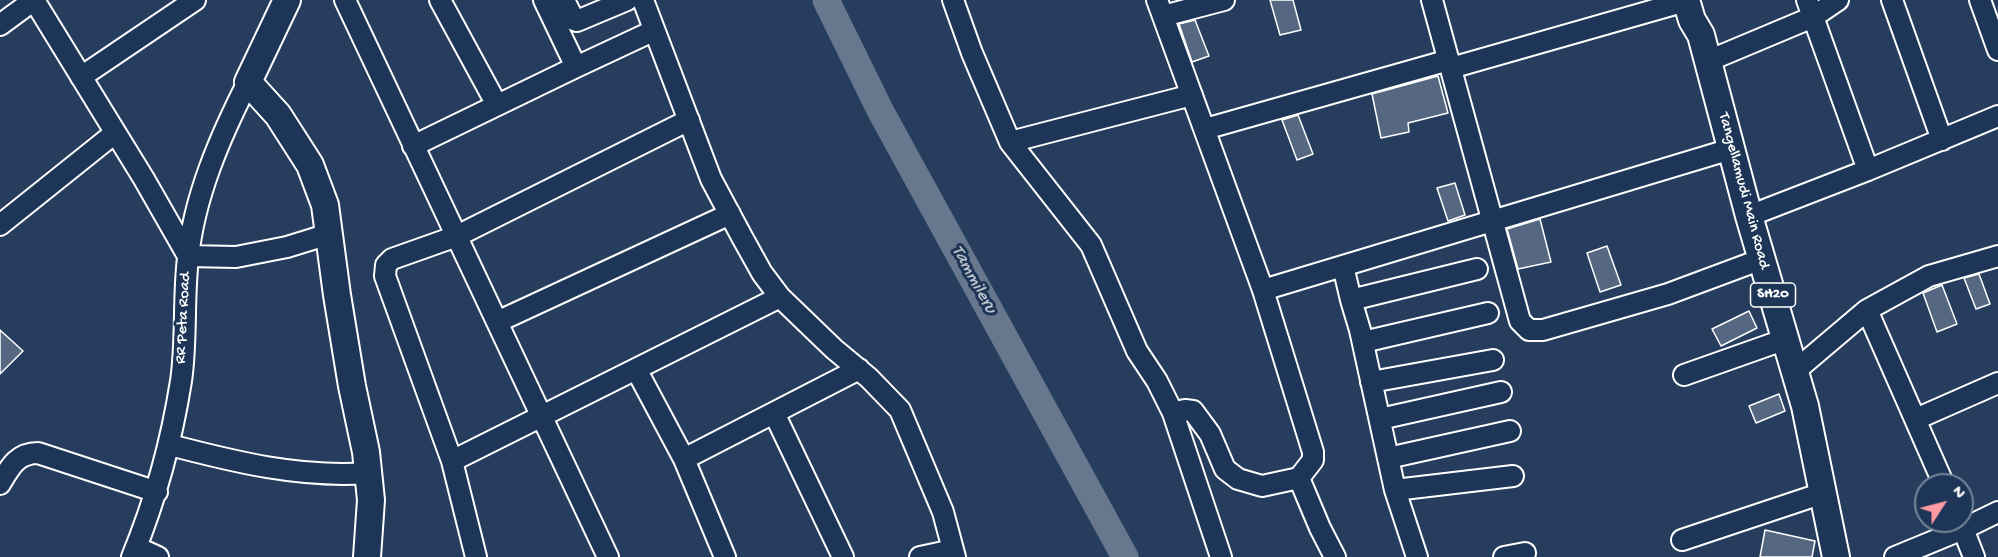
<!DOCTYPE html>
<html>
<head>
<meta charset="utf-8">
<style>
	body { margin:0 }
	#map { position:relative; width:1998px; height:557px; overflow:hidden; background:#263d5e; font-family:"Gochi Hand",sans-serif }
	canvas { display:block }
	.north { position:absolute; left:1914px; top:473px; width:60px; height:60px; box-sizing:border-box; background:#1d3557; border:2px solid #77869a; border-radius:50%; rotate:54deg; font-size:16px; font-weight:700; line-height:24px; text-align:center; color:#fff }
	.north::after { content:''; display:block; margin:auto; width:21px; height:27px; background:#ff9aa2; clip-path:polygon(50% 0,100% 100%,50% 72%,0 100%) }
</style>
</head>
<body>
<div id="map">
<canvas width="1998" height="557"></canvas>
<div class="north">N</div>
</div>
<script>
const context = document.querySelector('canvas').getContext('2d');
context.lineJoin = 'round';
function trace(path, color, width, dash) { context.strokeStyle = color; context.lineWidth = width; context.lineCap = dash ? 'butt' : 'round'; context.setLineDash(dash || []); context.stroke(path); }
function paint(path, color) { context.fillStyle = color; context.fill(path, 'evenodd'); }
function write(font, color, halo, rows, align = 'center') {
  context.font = font + ' "Gochi Hand",sans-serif'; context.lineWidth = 6; context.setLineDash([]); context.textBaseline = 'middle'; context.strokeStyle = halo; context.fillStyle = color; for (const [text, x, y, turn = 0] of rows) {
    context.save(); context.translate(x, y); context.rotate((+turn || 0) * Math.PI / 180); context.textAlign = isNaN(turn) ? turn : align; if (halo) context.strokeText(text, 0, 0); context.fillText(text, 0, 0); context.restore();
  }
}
const river = new Path2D(`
	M 826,0 L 881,112 L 1125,557`);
const building = new Path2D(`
	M 1270,0 L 1293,0 L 1301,30 L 1280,35 Z
	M 1195,20 L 1209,56 L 1192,62 L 1179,24 Z
	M 1438,76 L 1448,113 L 1408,123 L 1409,132 L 1381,138 L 1372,94 Z
	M 1298,115 L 1313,154 L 1297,160 L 1282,120 Z
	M 1455,183 L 1465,215 L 1448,221 L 1437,188 Z
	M 1540,219 L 1551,262 L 1518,269 L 1507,229 Z
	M 1607,246 L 1621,285 L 1600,292 L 1587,253 Z
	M 1979,274 L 1990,304 L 1976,309 L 1964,278 Z
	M 1942,285 L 1957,324 L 1937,332 L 1923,293 Z
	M 1749,311 L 1757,328 L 1721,346 L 1712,329 Z
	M 0,330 L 23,351 L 0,374 Z
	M 1779,394 L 1785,411 L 1756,423 L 1749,406 Z
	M 1765,530 L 1815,541 L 1812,557 L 1760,557 Z`);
const minor = new Path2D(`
	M 34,0 L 144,179 L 188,256 L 236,257 L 287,247 L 329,234
	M 345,0 L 608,557
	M 440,0 L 497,105
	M 544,0 L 576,67
	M 564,0 L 574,20 L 577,21 L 627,0
	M 643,0 L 711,179 L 742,237 L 762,273 L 780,297 L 834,349 L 869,378 L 900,410 L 943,512 L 955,557
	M 953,0 L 972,53 L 1010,142 L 1091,245 L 1137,351 L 1157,381 L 1173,413
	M 1157,0 L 1263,290 L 1313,452 L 1313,460 L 1299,478
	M 1432,0 L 1520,321 L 1529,330 L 1543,330 L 1668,294 L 1762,259
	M 1807,0 L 1868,170
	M 1892,0 L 1942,140
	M 1980,0 L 1998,50
	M 1163,16 L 1224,0
	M 0,25 L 34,0
	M 1708,61 L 1813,17 L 1838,0
	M 1451,68 L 1686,1
	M 81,77 L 195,0
	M 1205,129 L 1449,60
	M 1010,142 L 1192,95
	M 413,146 L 576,67 L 653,31
	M 1749,216 L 1868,170 L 1998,116
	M 0,225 L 115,133
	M 1343,266 L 1351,300
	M 1263,290 L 1731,149
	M 1867,310 L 1944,485
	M 497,322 L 730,214
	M 1363,342 L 1488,313
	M 636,369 L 684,459 L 725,557
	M 1795,371 L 1867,310 L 1929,276 L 1998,256
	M 1684,375 L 1786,339
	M 1371,382 L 1493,360
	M 774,413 L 843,557
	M 1380,419 L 1501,392
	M 1916,419 L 1998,383
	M 170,445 C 235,462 300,478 368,473
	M 1388,458 L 1510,431
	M 684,459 L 859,369
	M 452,461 L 780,297
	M 0,484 C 10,467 17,453 38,453 L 157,492
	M 1395,490 L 1513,476
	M 1960,521 L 1963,529 L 1998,512
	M 1682,540 L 1823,493
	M 136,547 L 158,557
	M 132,557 C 156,499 171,444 181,381 C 187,341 183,299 188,258 C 194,197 220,137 248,82
	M 476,557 L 452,461 L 385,276 L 386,265 L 392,259 L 457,236 L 689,120
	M 920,557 L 953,550
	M 1221,557 L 1173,413 L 1185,410 L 1193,411 L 1210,434 L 1225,469 L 1238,479 L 1262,486 L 1299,478 L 1320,528 L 1335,557
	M 1417,557 L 1395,490 L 1360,330 L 1351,300 L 1477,269
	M 1504,557 L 1525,553
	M 1895,557 L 1963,529 L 1974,557`);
const major = new Path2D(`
	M 287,0 L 248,82 L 278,115 L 310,165 L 325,205 L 337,295 L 352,386 L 366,452 L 371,500 L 367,557
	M 1686,0 L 1692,20 L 1701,35 L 1749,216 L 1805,406 L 1836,557`);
const shields = [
	[1773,295,45]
];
const shieldNames = [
	["SH20",1773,295]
];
const streetNames = [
	["Tangellamudi Main Road",1743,191,75],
	["RR Peta Road",184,318,-87]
];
const waterNames = [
	["Tammileru",973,280,61]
];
trace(river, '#67788e', 27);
paint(building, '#556781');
trace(building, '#fff', 1.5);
trace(minor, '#fff', 24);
trace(major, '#fff', 30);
trace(minor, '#1d3557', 20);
trace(major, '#1d3557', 26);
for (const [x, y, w] of shields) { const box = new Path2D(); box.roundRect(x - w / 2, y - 12, w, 24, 4.5); context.fillStyle = '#1d3557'; context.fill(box); trace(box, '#fff', 1.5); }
write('bold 15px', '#fff', null, shieldNames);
write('16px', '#fff', '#1d3557', streetNames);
write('italic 18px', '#bbc2cc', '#1d3557', waterNames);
</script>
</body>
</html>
